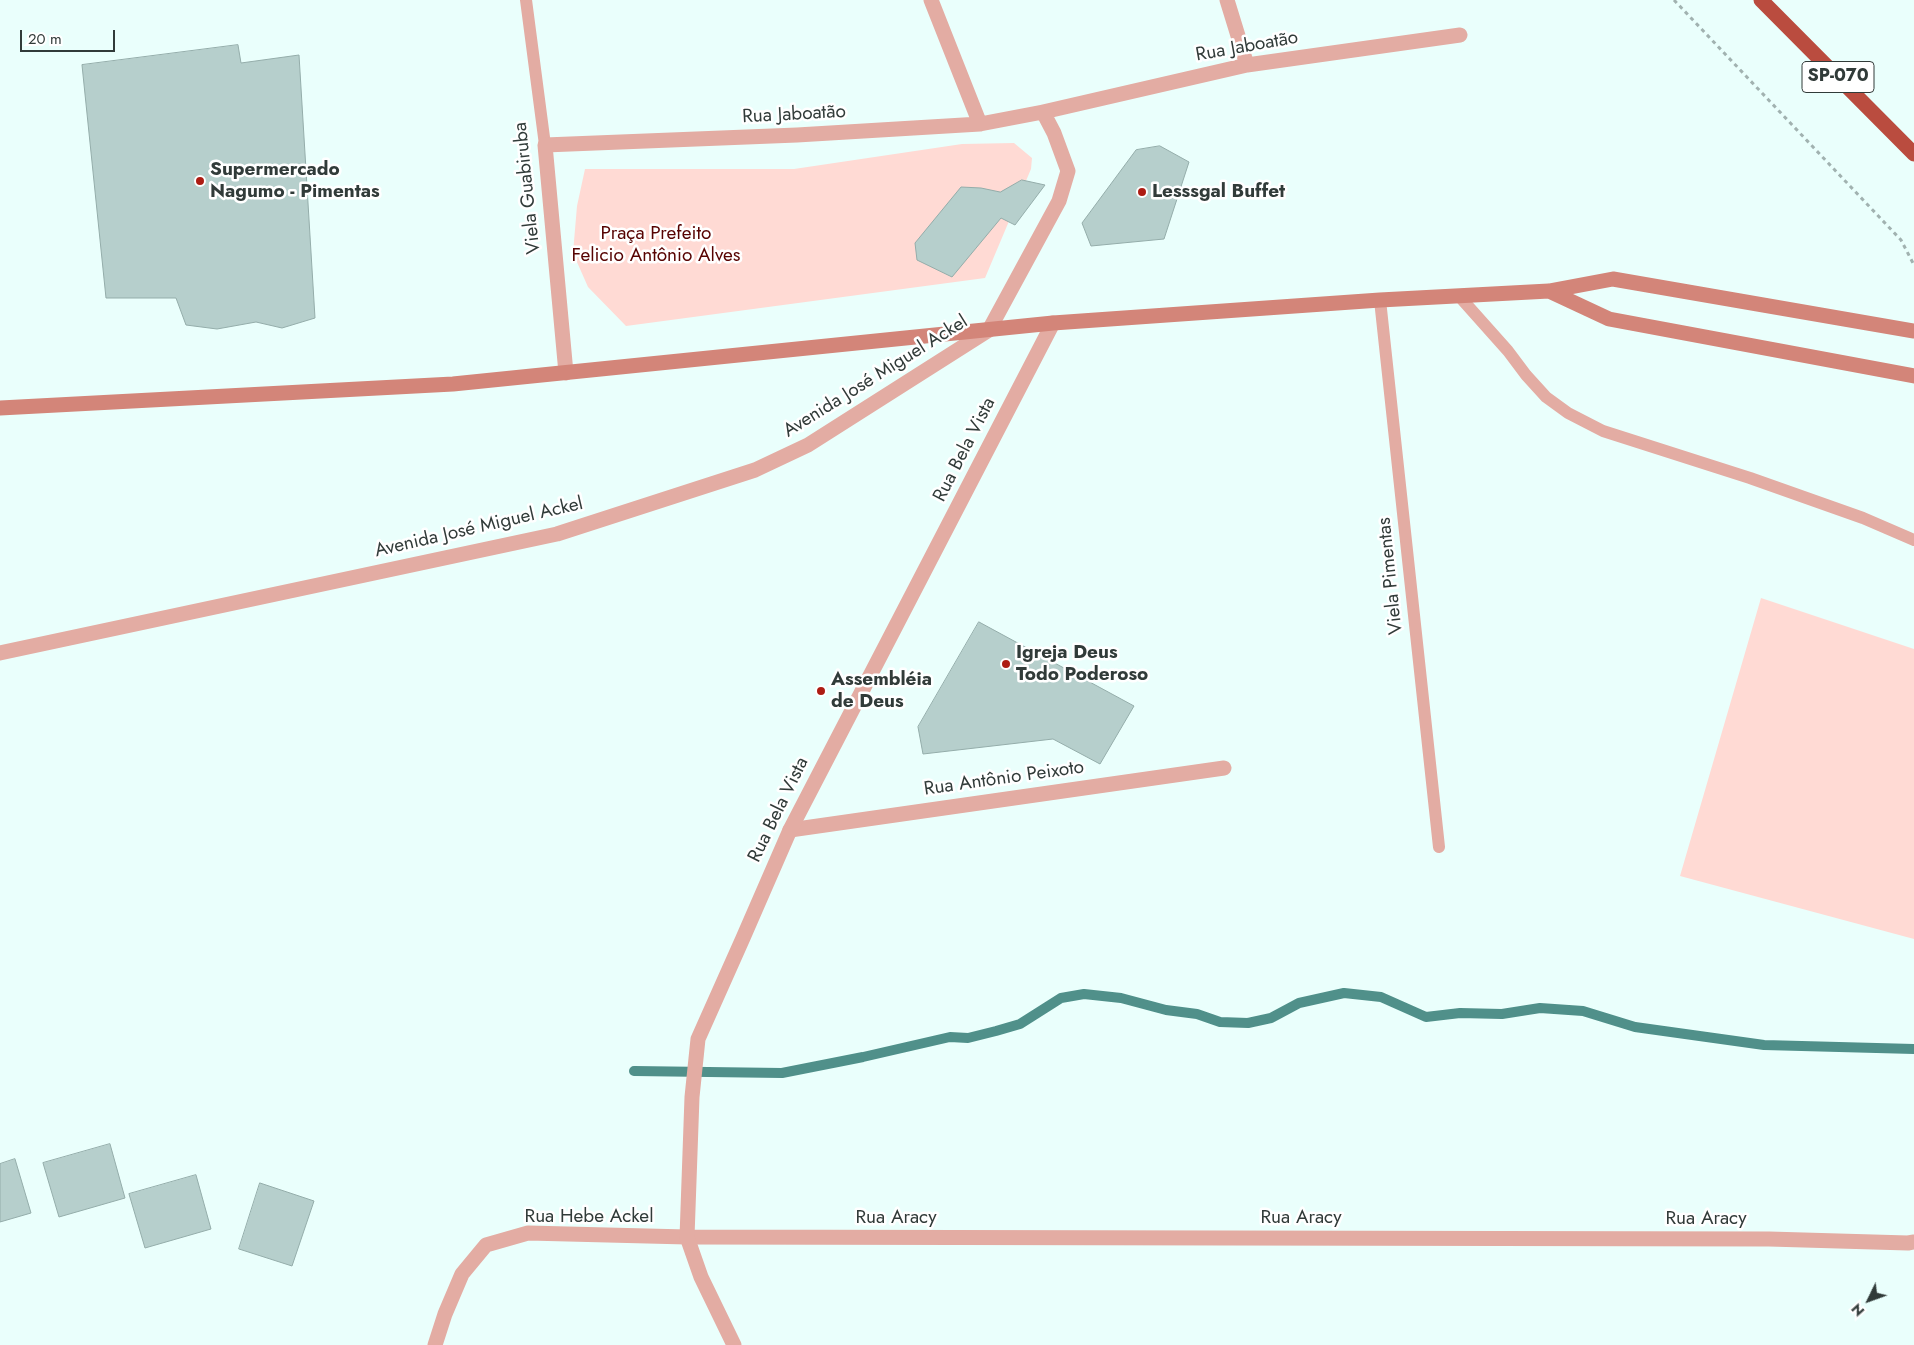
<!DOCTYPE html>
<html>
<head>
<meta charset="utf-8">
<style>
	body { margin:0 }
	#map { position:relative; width:1914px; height:1345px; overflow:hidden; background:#eafffc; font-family:Jost,sans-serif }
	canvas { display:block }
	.north { position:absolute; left:1844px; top:1275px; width:50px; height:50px; -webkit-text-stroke:4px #fff; paint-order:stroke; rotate:228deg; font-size:14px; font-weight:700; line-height:20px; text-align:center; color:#313b39 }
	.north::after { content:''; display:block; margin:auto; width:18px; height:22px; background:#313b39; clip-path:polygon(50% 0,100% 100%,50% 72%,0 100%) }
	.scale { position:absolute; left:20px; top:30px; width:95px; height:22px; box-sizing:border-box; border:2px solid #313b39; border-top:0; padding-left:6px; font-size:15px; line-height:18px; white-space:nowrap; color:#313b39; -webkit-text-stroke:4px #fff; paint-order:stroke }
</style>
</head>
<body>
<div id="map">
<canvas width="1914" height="1345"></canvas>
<div class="north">N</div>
<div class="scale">20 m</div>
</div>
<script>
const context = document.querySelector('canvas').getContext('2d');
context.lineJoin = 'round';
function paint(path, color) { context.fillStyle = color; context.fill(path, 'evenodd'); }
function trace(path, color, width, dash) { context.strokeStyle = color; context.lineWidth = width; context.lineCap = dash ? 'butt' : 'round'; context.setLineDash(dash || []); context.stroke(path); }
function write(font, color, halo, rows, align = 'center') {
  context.font = font + ' Jost,sans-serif'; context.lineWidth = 5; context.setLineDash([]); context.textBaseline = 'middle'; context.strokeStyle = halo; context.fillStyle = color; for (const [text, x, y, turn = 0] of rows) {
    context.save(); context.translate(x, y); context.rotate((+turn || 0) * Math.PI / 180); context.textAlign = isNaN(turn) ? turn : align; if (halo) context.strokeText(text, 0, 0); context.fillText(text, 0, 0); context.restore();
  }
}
const green = new Path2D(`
	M 1014,143 L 1032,158 L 1031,169 L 985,278 L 626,326 L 588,287 L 573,253 L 577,206 L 585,169 L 794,169 L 962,144 Z
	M 1761,598 L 1914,649 L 1914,939 L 1680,876 Z`);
const stream = new Path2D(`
	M 634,1071 L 782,1073 L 863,1057 L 950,1037 L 968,1038 L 996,1031 L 1020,1024 L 1061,998 L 1084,994 L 1121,998 L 1166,1010 L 1197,1014 L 1220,1022 L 1248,1023 L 1271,1018 L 1299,1003 L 1344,993 L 1381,997 L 1426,1017 L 1460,1013 L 1502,1014 L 1540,1008 L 1583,1011 L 1635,1027 L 1764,1045 L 1914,1049`);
const building = new Path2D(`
	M 238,45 L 241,63 L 299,55 L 315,318 L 282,328 L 256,322 L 217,329 L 186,325 L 176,298 L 106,298 L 82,65 Z
	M 1160,146 L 1189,162 L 1164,239 L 1091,246 L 1082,223 L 1136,150 Z
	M 1022,180 L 1045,185 L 1015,225 L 1001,218 L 952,277 L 917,260 L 915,243 L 961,187 L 981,188 L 1000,192 Z
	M 979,622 L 1134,706 L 1100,764 L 1053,739 L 923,754 L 918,727 Z
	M 110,1144 L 125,1198 L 59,1217 L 43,1163 Z
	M 15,1159 L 31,1213 L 0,1222 L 0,1164 Z
	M 196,1175 L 211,1229 L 145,1248 L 129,1194 Z
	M 260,1183 L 314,1201 L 292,1266 L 239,1249 Z`);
const path = new Path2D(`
	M 1674,0 L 1901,240 L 1914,265`);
const service = new Path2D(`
	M 526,0 L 545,145
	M 1459,296 L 1508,351 L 1526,375 L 1546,397 L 1568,413 L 1603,431 L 1750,478 L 1863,518 L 1914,540
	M 1380,300 L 1439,847`);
const minor = new Path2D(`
	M 931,0 L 980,124
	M 1227,0 L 1247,65
	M 989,330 L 1059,201 L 1068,171 L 1054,133 L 1043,112
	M 566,373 L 545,145 L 797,135 L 980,124 L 1043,112 L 1247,65 L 1460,35
	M 790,830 L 1224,768
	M 435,1345 L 445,1314 L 462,1274 L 486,1245 L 528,1233 L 687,1237 L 1769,1239 L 1908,1243 L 1914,1242`);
const tertiary = new Path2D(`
	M 0,653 L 557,534 L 755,470 L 808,445 L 989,330
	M 734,1345 L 701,1277 L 687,1237 L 692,1097 L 698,1039 L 743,938 L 790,830 L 1053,323`);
const secondary = new Path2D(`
	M 1549,291 L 1609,319 L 1914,376
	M 0,408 L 453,384 L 1053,323 L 1380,300 L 1549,291 L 1613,279 L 1914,331`);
const motorway = new Path2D(`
	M 1761,0 L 1914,154`);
const markers = [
	[200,181,5,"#ad1c13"],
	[1142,192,5,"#ad1c13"],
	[1006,664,5,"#ad1c13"],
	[821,691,5,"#ad1c13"]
];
const shields = [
	[1838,77,72]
];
const shieldNames = [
	["SP-070",1838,77]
];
const streetNames = [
	["Rua Jaboatão",1247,47,-10],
	["Rua Jaboatão",794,115,-3],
	["Viela Guabiruba",528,188,-96],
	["Avenida José Miguel Ackel",876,377,-32],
	["Rua Bela Vista",965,450,-63],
	["Avenida José Miguel Ackel",479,528,-13],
	["Viela Pimentas",1391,576,-96],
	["Rua Antônio Peixoto",1004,779,-8],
	["Rua Bela Vista",779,810,-64],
	["Rua Hebe Ackel",589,1217],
	["Rua Aracy",896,1218],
	["Rua Aracy",1301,1218],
	["Rua Aracy",1706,1219]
];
const poiNames = [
	["Supermercado",210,170],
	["Nagumo - Pimentas",210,192],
	["Lesssgal Buffet",1152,192],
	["Igreja Deus",1016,653],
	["Todo Poderoso",1016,675],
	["Assembléia",831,680],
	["de Deus",831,702]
];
const parkNames = [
	["Praça Prefeito",656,234],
	["Felicio Antônio Alves",656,256]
];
paint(green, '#ffdad4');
trace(stream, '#50908a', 10);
paint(building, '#b6cfcc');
trace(building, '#94adaa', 1);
trace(path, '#a1b2b0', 3, [4, 4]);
trace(service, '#e3aca3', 12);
trace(minor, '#e3aca3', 15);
trace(tertiary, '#e3aca3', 15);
trace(secondary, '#d38579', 15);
trace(motorway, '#ba4c3f', 15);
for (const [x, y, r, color] of markers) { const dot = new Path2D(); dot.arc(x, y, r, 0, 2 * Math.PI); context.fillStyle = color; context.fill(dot); trace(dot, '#fff', 2); }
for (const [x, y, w] of shields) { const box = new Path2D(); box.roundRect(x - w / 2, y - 15.5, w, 31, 4); context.fillStyle = '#fff'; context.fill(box); trace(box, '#313b39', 1); }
write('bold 18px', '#313b39', null, shieldNames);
write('19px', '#313b39', '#fff', streetNames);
write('bold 19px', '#313b39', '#fff', poiNames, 'left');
write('19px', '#570302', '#fff', parkNames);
</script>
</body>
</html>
